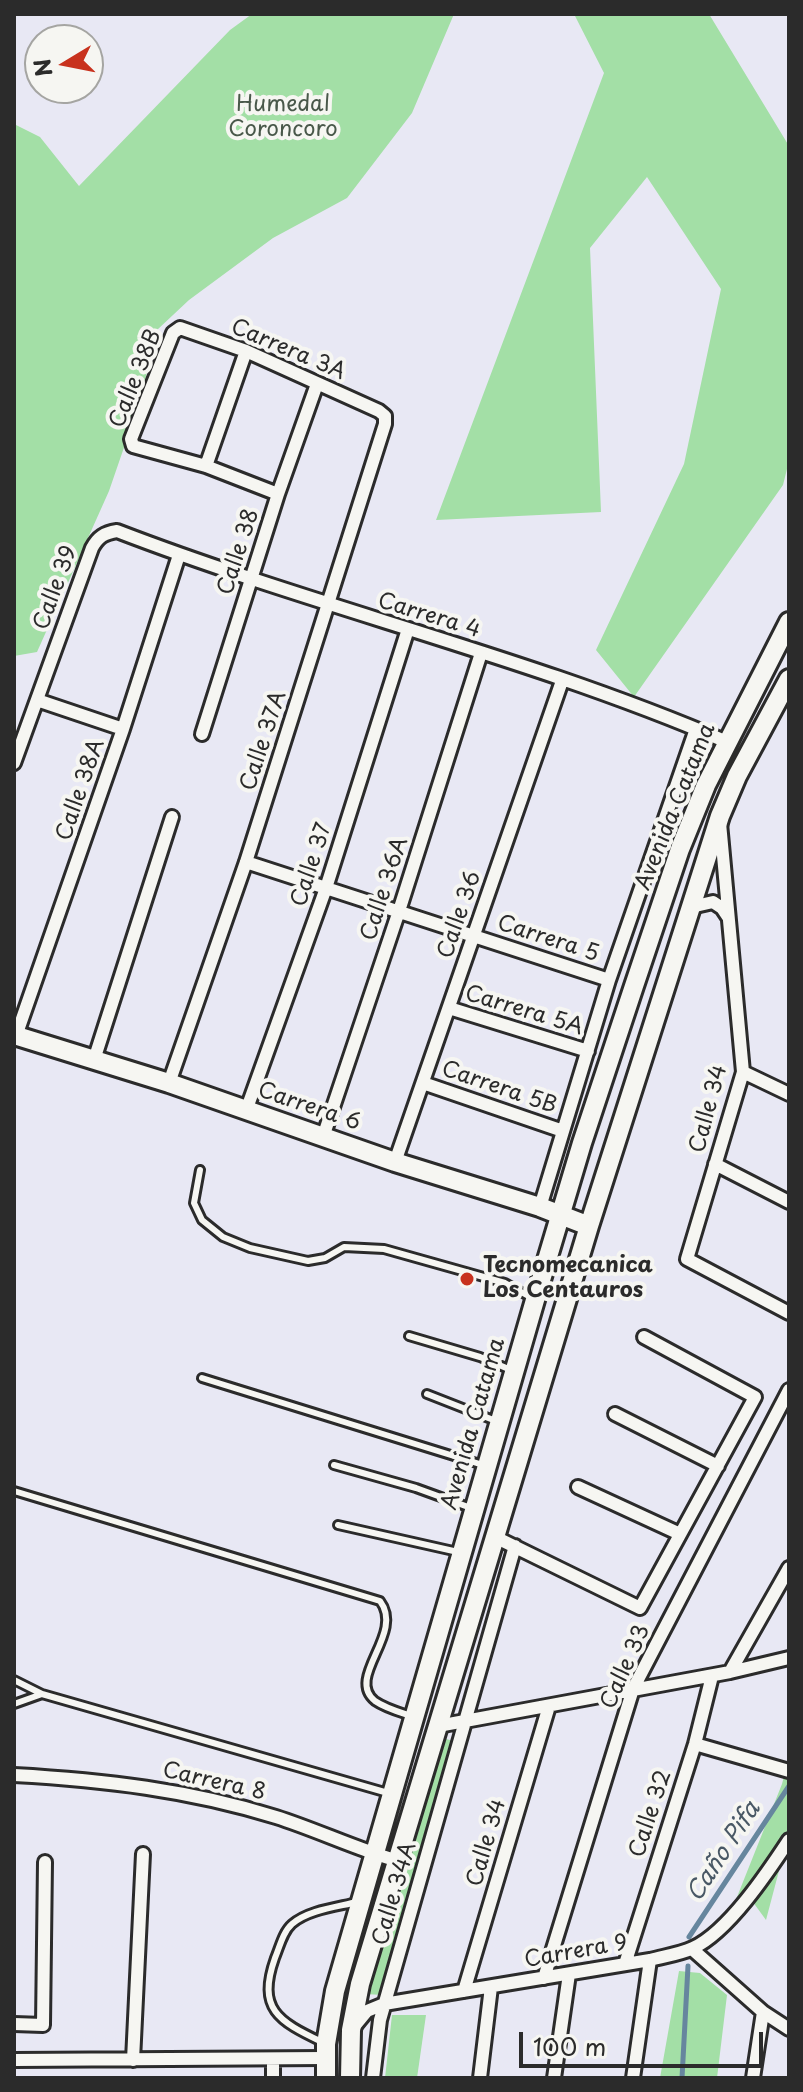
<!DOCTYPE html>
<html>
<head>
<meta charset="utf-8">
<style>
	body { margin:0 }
	#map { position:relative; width:803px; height:2092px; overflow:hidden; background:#e8e8f4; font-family:"Playpen Sans",sans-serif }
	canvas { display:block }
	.frame { position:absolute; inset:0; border:16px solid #2b2b2b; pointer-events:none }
	.north { position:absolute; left:24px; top:24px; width:80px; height:80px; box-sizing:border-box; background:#f6f6f2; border:2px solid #a5a5a2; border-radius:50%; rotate:260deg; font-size:22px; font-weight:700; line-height:32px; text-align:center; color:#2b2b2b }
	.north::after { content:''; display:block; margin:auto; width:28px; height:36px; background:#c8321e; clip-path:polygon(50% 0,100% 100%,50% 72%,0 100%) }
	.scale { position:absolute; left:519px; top:2032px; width:244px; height:36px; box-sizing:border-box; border:4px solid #2b2b2b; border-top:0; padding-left:10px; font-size:24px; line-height:28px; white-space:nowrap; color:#2b2b2b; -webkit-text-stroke:6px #f6f6f2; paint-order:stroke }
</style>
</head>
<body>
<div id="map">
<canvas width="803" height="2092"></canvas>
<div class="frame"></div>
<div class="north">N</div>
<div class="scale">100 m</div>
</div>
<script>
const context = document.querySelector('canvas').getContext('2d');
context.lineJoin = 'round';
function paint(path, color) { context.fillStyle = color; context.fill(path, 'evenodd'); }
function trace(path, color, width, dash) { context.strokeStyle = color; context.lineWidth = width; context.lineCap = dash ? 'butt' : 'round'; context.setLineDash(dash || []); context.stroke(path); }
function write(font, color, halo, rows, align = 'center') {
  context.font = font + ' "Playpen Sans",sans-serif'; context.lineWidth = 8; context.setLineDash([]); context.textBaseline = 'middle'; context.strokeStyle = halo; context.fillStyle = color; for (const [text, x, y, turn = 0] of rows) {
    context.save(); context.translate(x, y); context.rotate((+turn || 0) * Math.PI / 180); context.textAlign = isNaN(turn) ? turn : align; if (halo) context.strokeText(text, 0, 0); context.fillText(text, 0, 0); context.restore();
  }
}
const green = new Path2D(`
	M 252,14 L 454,14 L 412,113 L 347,198 L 273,238 L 189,300 L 157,330 L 140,401 L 109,491 L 37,652 L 14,656 L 14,124 L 40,137 L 79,186 L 230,30 Z
	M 574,14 L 709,14 L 789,146 L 789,461 L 783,485 L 634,697 L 596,650 L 684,464 L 721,289 L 647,177 L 590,248 L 601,512 L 436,520 L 604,73 Z
	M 442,1738 L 458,1742 L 384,1995 L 364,1994 Z
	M 789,1757 L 789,1850 L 780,1867 L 766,1920 L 750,1898 L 733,1907 L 782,1784 Z
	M 679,1971 L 700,1973 L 727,1995 L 717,2078 L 660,2078 Z
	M 392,2015 L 426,2015 L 417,2078 L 385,2078 Z`);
const stream = new Path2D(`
	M 689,1937 L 789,1786
	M 682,2078 L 688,1966`);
const lane = new Path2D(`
	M 200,1170 L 194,1203 L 202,1220 L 223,1237 L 250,1248 L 308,1261 L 325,1258 L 344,1247 L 384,1249 L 505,1283 L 532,1298
	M 409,1336 L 480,1357 L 511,1370
	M 202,1378 L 483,1465
	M 427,1394 L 496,1421
	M 334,1465 L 416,1488 L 471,1508
	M 14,1491 L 380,1601 C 405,1634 345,1677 375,1701 C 385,1708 399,1712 411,1716
	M 338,1525 L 458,1552
	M 14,1680 L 42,1694 L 388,1793
	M 14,1704 L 42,1694
	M 322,2042 C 278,2021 257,2009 275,1958 C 280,1946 283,1932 292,1924 C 308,1910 337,1907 357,1902`);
const street = new Path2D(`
	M 206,466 L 246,351
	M 37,700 L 123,729
	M 202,734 L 278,494 L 317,384
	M 14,763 L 92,548 C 98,537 104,533 117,531 C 317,608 530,657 727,742
	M 720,823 L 743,1072 L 687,1259 L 789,1313
	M 246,862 L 609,980
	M 691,907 L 713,902 L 722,908 L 728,917
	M 449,1008 L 588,1051
	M 16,1036 L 123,729 L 179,555
	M 94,1060 L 172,817
	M 743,1072 L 789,1094
	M 169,1083 L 246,862 L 385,424 L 385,416 L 379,411 L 246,351 L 180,328 L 173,333 L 131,439 L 133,446 L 206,466 L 278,494
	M 423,1083 L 563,1131
	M 246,1111 L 326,888 L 408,629
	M 323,1137 L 399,911 L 481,653
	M 395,1162 L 562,681
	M 715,1164 L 789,1202
	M 540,1207 L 609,980 L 696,729
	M 615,1414 L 718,1466
	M 578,1487 L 680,1534
	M 495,1537 L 640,1608 L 755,1397 L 644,1337
	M 730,1672 L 789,1568
	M 438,1726 L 730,1672 L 789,1658
	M 695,1744 L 789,1771
	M 14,1775 C 103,1780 190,1790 276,1817 C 317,1830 356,1849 398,1861
	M 692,1949 L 763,2012 L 789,2029
	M 625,1964 L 695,1744 L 712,1676
	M 544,1978 L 633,1689 L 789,1390
	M 464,1991 L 549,1706
	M 14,2024 L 43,2025 L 45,1862
	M 353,2028 L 367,2011 L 384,2004 L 650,1960 C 665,1956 680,1954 693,1948 C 728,1932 768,1872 789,1840
	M 14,2060 L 325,2058
	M 133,2060 L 143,1854
	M 273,2078 L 273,2060
	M 373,2078 L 380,2020 L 515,1546
	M 480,2078 L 491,1987
	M 554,2078 L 569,1974
	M 633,2078 L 650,1960
	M 753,2078 L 763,2012`);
const secondary = new Path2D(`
	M 14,1035 L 169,1083 L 395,1162 L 540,1207 L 589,1226
	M 326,2078 L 326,2044 L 335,1991 L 535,1300 L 582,1143 L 634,986 L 680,849 L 706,785 L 789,622
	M 350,2078 L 351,2030 L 360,1984 L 589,1226 L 720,816 L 737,776 L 789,679`);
const markers = [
	[467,1279,8,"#c8321e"]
];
const parkNames = [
	["Humedal",283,105],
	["Coroncoro",283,130]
];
const streetNames = [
	["Carrera 3A",288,350,23],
	["Calle 38B",136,379,-68],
	["Calle 38",239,552,-72],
	["Calle 39",56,588,-70],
	["Carrera 4",429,616,17],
	["Calle 37A",264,741,-72],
	["Calle 38A",81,790,-71],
	["Avenida Catama",676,807,-68],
	["Calle 37",312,865,-72],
	["Calle 36A",385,889,-72],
	["Calle 36",460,915,-71],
	["Carrera 5",548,939,18],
	["Carrera 5A",524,1011,17],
	["Carrera 5B",499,1088,19],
	["Carrera 6",309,1107,19],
	["Calle 34",709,1109,-75],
	["Avenida Catama",474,1424,-74],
	["Calle 33",626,1667,-66],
	["Carrera 8",214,1782,13],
	["Calle 32",651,1814,-72],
	["Calle 34",487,1843,-74],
	["Calle 34A",395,1894,-74],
	["Carrera 9",576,1952,-10]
];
const poiNames = [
	["Tecnomecanica",483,1266],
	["Los Centauros",483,1291]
];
const waterNames = [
	["Caño Pifa",724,1852,-57]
];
paint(green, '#a3dfa6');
trace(stream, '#66869e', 5);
trace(lane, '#2b2b2b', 12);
trace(street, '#2b2b2b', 18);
trace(secondary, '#2b2b2b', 24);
trace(lane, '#f6f6f2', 6);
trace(street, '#f6f6f2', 12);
trace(secondary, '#f6f6f2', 18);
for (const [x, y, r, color] of markers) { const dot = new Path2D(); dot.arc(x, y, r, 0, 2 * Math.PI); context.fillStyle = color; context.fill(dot); trace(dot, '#f6f6f2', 3); }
write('22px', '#49584a', '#f6f6f2', parkNames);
write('22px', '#2b2b2b', '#f6f6f2', streetNames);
write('bold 22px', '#2b2b2b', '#f6f6f2', poiNames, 'left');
write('italic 24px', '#495865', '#f6f6f2', waterNames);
</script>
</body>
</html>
